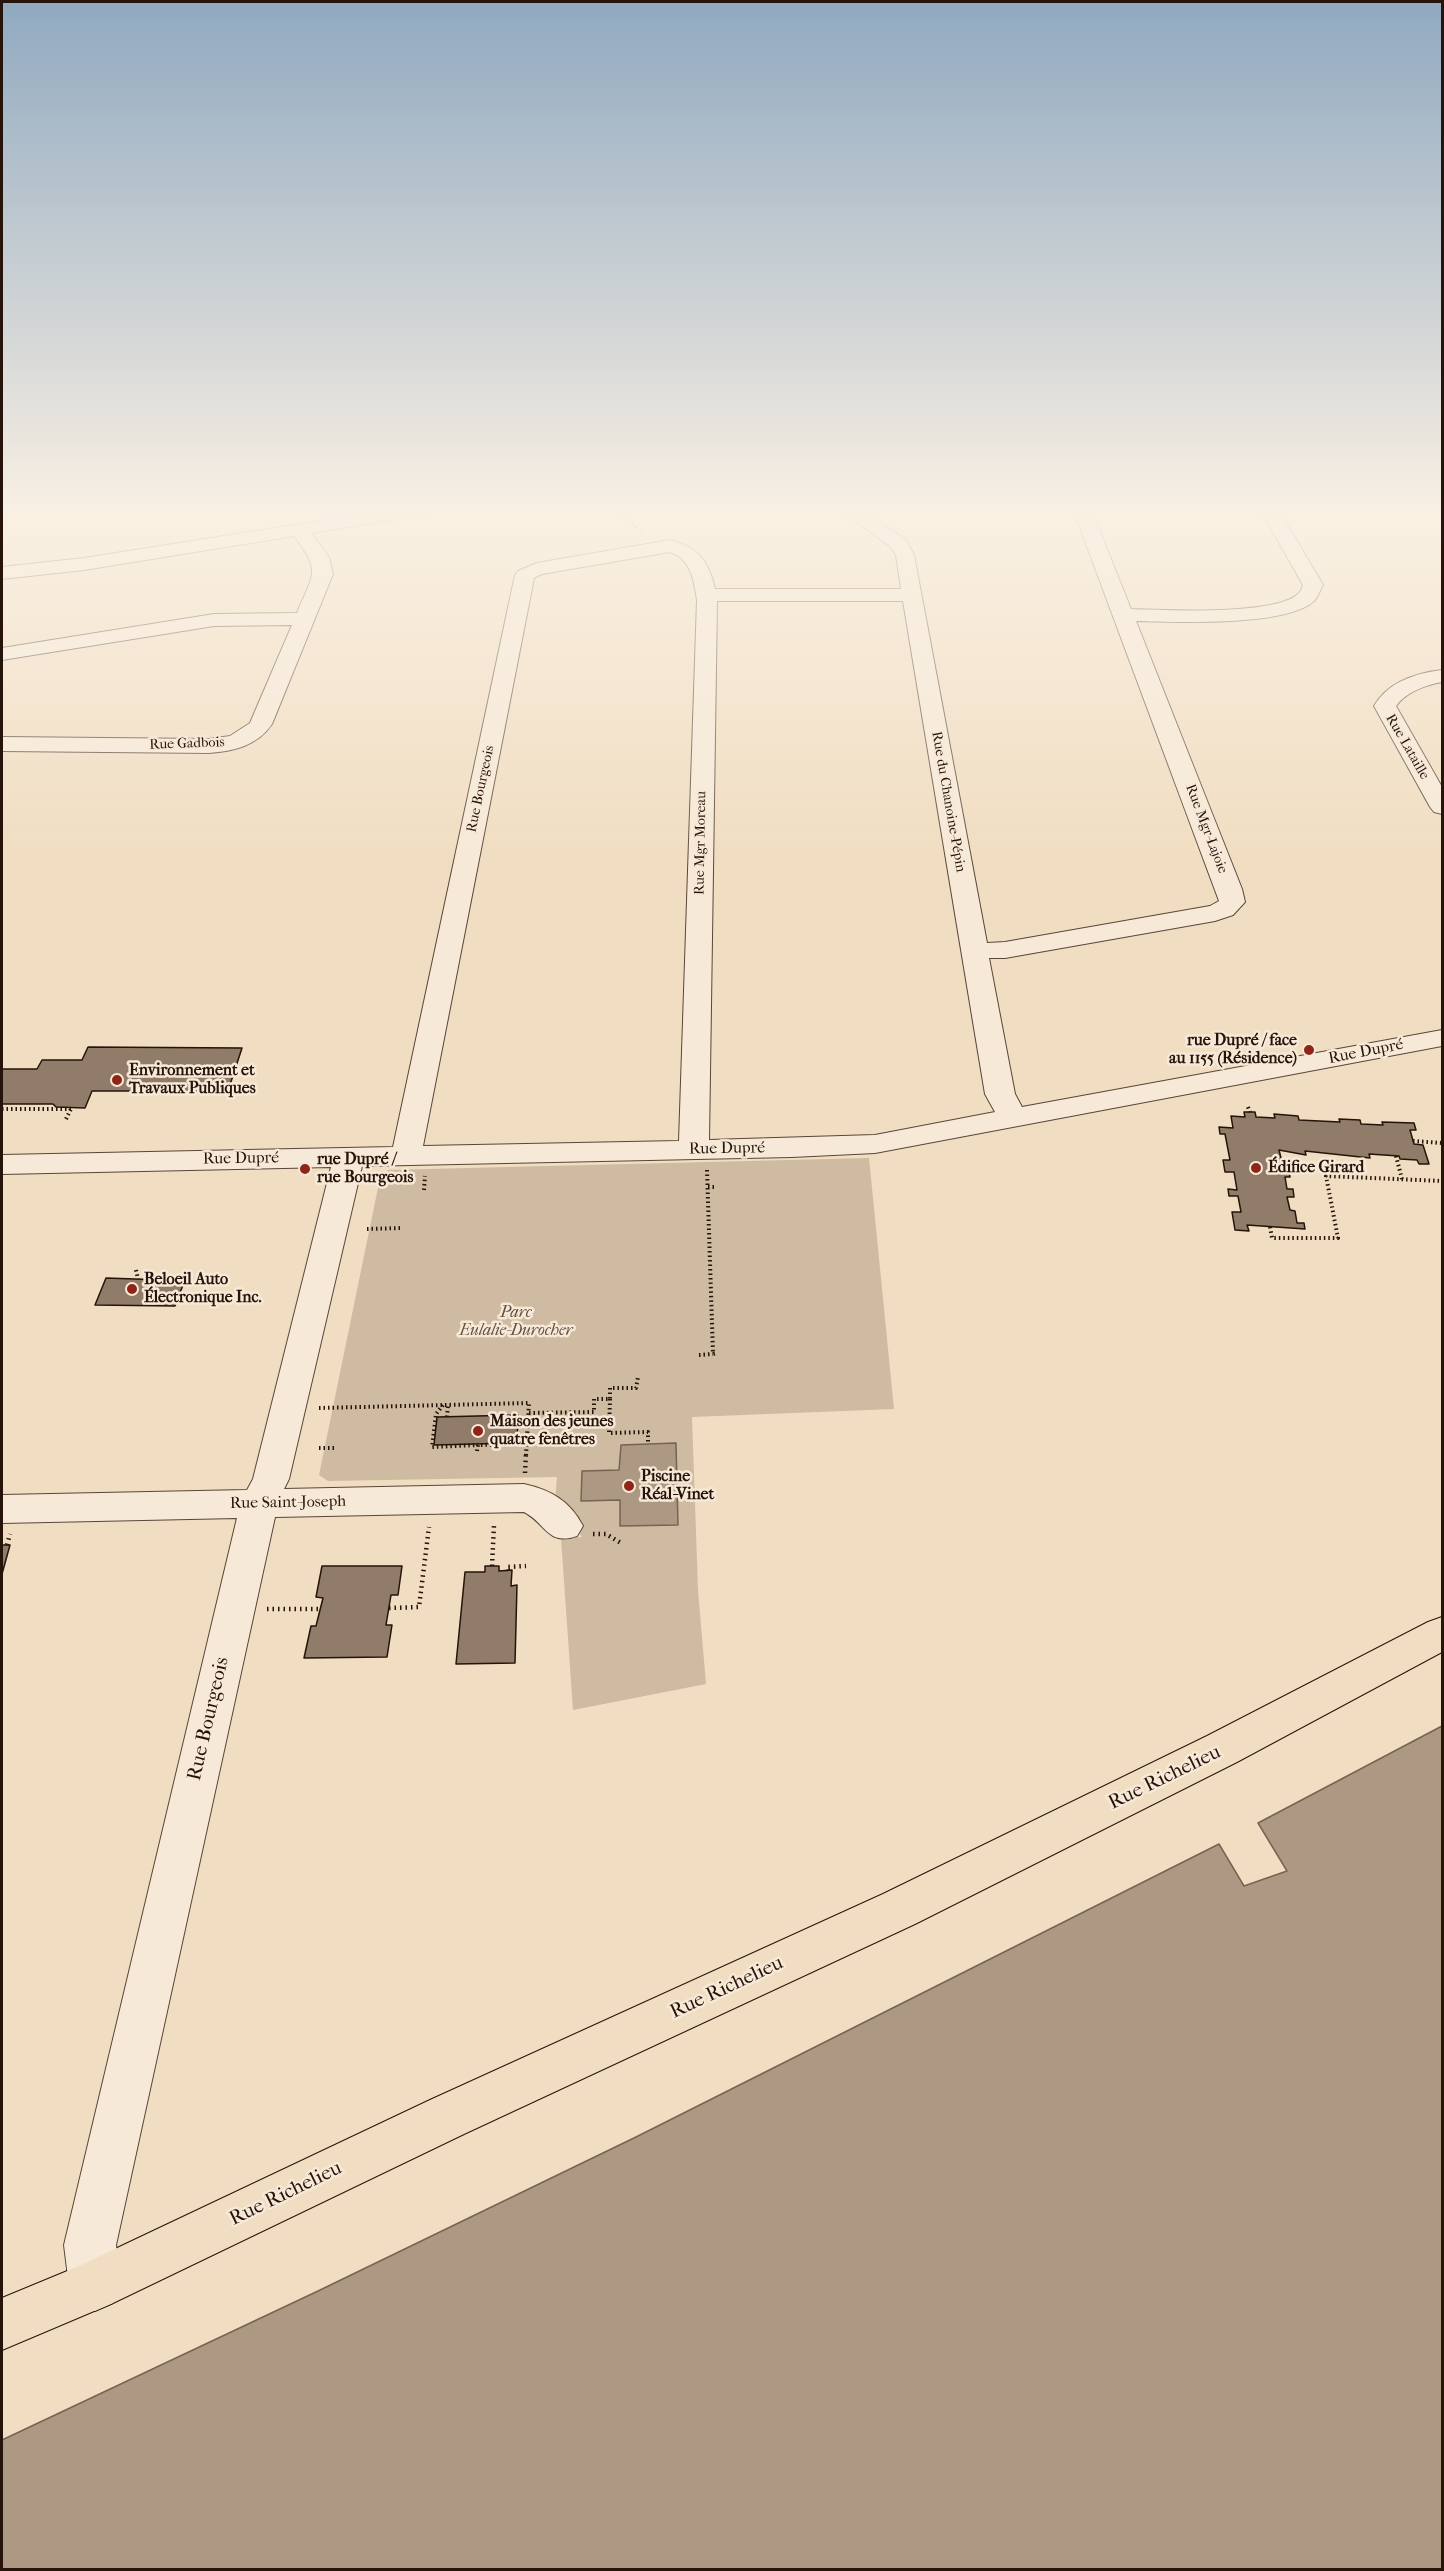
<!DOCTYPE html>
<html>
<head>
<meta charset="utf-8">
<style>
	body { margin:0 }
	#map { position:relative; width:1444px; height:2571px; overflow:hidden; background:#f1ddc1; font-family:"IM FELL French Canon",serif }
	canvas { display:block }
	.frame { position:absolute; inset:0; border:3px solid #26130a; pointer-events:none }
</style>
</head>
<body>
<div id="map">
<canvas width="1444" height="2571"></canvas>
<div class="frame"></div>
</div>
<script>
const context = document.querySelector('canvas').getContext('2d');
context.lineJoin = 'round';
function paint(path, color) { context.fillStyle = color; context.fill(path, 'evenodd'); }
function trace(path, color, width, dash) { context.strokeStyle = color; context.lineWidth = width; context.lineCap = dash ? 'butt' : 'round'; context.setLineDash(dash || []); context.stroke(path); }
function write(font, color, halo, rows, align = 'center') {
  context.font = font + ' "IM FELL French Canon",serif'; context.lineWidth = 5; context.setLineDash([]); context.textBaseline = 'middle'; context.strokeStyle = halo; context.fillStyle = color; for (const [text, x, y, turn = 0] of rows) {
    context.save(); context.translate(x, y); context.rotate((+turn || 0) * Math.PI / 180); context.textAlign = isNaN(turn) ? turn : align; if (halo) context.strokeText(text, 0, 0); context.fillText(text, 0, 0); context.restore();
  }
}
const green = new Path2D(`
	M 869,1158 L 894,1409 L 692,1417 L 698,1590 L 706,1684 L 573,1710 L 561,1538 L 582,1537 L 555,1502 L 557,1477 L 328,1481 L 319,1475 L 380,1178 L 388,1170 Z`);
const water = new Path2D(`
	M 676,1443 L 678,1525 L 620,1526 L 620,1500 L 581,1501 L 582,1471 L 619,1470 L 621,1445 Z
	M 1442,1726 L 1442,2569 L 2,2569 L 2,2440 L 318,2291 L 636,2137 L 1219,1844 L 1244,1886 L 1287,1871 L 1258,1823 Z`);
const building = new Path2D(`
	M 88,1047 L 242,1048 L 228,1091 L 92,1091 L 85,1108 L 56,1107 L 53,1104 L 2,1104 L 2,1069 L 37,1069 L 42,1060 L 82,1060 Z
	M 1244,1112 L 1255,1112 L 1256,1117 L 1275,1118 L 1274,1114 L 1298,1116 L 1299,1120 L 1340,1122 L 1339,1119 L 1360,1120 L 1361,1124 L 1383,1125 L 1382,1122 L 1414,1123 L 1416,1130 L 1410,1130 L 1414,1144 L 1423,1145 L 1429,1164 L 1419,1164 L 1417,1160 L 1400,1159 L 1399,1156 L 1369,1154 L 1370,1158 L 1305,1151 L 1306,1155 L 1279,1150 L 1282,1162 L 1287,1162 L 1290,1177 L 1285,1177 L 1287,1189 L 1293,1189 L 1294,1197 L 1287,1197 L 1290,1210 L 1295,1211 L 1297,1223 L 1304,1223 L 1305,1229 L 1247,1225 L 1249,1231 L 1235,1230 L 1232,1212 L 1241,1212 L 1238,1196 L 1229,1196 L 1228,1189 L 1237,1190 L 1234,1172 L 1225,1172 L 1223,1160 L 1230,1160 L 1225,1134 L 1220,1134 L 1219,1127 L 1233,1128 L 1231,1116 L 1245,1117 Z
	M 106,1278 L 164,1280 L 163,1285 L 183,1285 L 175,1306 L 95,1305 Z
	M 518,1415 L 517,1443 L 434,1445 L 437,1417 Z
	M 2,1545 L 10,1545 L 2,1574 Z
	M 322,1566 L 402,1566 L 398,1595 L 391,1595 L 386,1625 L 392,1625 L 387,1657 L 304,1658 L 311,1626 L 316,1626 L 323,1598 L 316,1597 Z
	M 485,1566 L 499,1566 L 499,1571 L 512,1570 L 511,1586 L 517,1585 L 515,1663 L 456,1664 L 465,1572 L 485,1572 Z`);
const pathFar2 = new Path2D(`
	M 615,509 L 642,532`);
const pathFar1 = new Path2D(`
	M 1248,1107 L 1250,1112
	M 2,1109 L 71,1109 L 71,1107
	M 66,1119 L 71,1109
	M 1413,1141 L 1442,1143
	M 1396,1156 L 1402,1179
	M 707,1170 L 713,1354 L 717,1353
	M 708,1187 L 716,1187
	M 424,1190 L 425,1176
	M 1270,1227 L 1272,1238 L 1338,1238 L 1326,1176 L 1442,1181
	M 367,1229 L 403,1228
	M 136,1270 L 138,1279
	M 699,1355 L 713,1354
	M 610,1399 L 609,1433 L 648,1432 L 648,1444
	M 443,1405 L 436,1414 L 432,1447 L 478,1445
	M 319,1408 L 529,1403 L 526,1455
	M 529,1413 L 594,1412 L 594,1399 L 610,1399 L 610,1388 L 636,1388 L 638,1377
	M 447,1417 L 448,1405
	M 319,1448 L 336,1448
	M 477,1451 L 478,1445 L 527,1444`);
const path = new Path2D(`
	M 525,1473 L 526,1453
	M 593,1534 L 606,1534 L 621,1543
	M 7,1545 L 10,1534
	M 492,1566 L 494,1525
	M 508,1571 L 507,1567 L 526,1566
	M 389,1608 L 419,1607 L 429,1527
	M 267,1609 L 320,1609`);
const minor = new Path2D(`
	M 395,509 L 439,509 L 436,513 L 430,514 L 311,533 L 329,557 L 333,574 L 272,724 C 257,746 234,751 209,753 L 2,751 L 2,737 L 209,739 L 230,736 L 250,723 L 292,625 L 214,626 L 2,660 L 2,648 L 214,614 L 297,613 C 313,574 322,572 294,536 L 84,570 L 2,579 L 2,567 L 84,558 Z
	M 839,509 L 860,509 L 906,540 L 914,555 L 987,943 L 1005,942 L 1210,906 L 1219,901 L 1073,509 L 1091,509 L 1131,609 C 1163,610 1278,616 1299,593 C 1301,591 1302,588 1303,585 L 1260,509 L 1278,509 L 1323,585 C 1320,590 1318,597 1314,601 C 1286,627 1173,622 1136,621 L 1242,889 L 1245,902 L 1233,915 L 1215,921 L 1005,958 L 989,958 L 1015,1094 L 1022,1107 L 1442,1030 L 1442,1046 L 875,1153 L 792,1157 L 362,1166 L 289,1479 L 284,1489 L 524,1484 C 551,1490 570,1501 583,1526 L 577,1536 C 547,1546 547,1524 524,1512 L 275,1517 L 116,2245 L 121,2285 L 113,2303 L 95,2311 L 77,2303 L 69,2285 L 64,2245 L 237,1518 L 2,1523 L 2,1495 L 247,1490 L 253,1479 L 331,1167 L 2,1174 L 2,1155 L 393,1147 L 515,575 L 518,571 L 537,563 L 670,540 C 698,547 709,561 715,589 L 901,589 L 896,555 L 891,547 ZM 670,552 C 691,559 694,581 697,600 L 679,1141 L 423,1146 L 534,578 L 542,574 ZM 717,601 L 903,601 L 985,1094 L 995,1112 L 875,1135 L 709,1140 Z
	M 1442,670 L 1442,682 C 1426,685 1406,692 1396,706 L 1442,787 L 1442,814 L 1434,812 L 1430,807 L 1374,706 C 1388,682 1416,673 1442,670 Z`);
const major = new Path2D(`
	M 1442,1617 L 1442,1652 L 1237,1762 L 915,1924 L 464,2134 L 113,2303 L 2,2350 L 2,2298 L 77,2267 L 430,2100 L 883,1894 L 1207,1736 L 1428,1622 Z`);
const markers = [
	[1309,1050,6,"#8f2418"],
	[117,1080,6,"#8f2418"],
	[1256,1168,6,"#8f2418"],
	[305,1169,6,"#8f2418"],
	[132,1289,6,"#8f2418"],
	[478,1431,6,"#8f2418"],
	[629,1486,6,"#8f2418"]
];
const farStreetnames = [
	["Rue Gadbois",187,744,-2],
	["Rue Lataille",1407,747,60],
	["Rue Bourgeois",481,789,-78],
	["Rue du Chanoine-Pépin",948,802,80],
	["Rue Mgr-Lajoie",1206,829,69],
	["Rue Mgr Moreau",701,843,-89]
];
const poiNames = [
	["rue Dupré / face",1297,1041,"right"],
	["au 1155 (Résidence)",1297,1059,"right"],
	["Environnement et",129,1071],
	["Travaux Publiques",129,1089],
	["rue Dupré /",317,1160],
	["rue Bourgeois",317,1178],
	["Édifice Girard",1268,1168],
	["Beloeil Auto",144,1280],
	["Électronique Inc.",144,1298],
	["Maison des jeunes",490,1422],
	["quatre fenêtres",490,1440],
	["Piscine",641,1477],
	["Réal-Vinet",641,1495]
];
const streetNames = [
	["Rue Dupré",1366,1052,-11],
	["Rue Dupré",727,1149,-1],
	["Rue Dupré",241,1159,-1],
	["Rue Saint-Joseph",288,1503,-1]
];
const parkNames = [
	["Parc",516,1313],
	["Eulalie-Durocher",516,1331]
];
const nearStreetnames = [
	["Rue Bourgeois",209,1719,-77],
	["Rue Richelieu",1165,1778,-26],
	["Rue Richelieu",727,1988,-25],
	["Rue Richelieu",286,2194,-26]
];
paint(green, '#cebba2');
paint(water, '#ac9883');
trace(water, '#766353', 1.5);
paint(building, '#907c69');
trace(building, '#26130a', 1.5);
trace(minor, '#594638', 2);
trace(major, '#26130a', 2);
trace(pathFar2, '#26130a', 2, [1, 1.5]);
trace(pathFar1, '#26130a', 4, [1.5, 3]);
trace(path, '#26130a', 4.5, [1.5, 4]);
paint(minor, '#f6e9d7');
paint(major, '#f1ddc1');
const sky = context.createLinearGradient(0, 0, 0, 869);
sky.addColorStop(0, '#90a9c0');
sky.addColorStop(0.59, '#f9f0e3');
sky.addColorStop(1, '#f9f0e300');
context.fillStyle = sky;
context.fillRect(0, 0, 1444, 869);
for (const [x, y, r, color] of markers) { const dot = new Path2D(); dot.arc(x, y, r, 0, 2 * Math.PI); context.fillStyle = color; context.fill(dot); trace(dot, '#f6e9d7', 2); }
write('14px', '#26130a', '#f6e9d7', farStreetnames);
write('bold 16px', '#26130a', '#f6e9d7', poiNames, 'left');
write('16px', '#26130a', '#f6e9d7', streetNames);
write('italic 16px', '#614e3f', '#f6e9d7', parkNames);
write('20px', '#26130a', '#f6e9d7', nearStreetnames);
</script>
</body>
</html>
